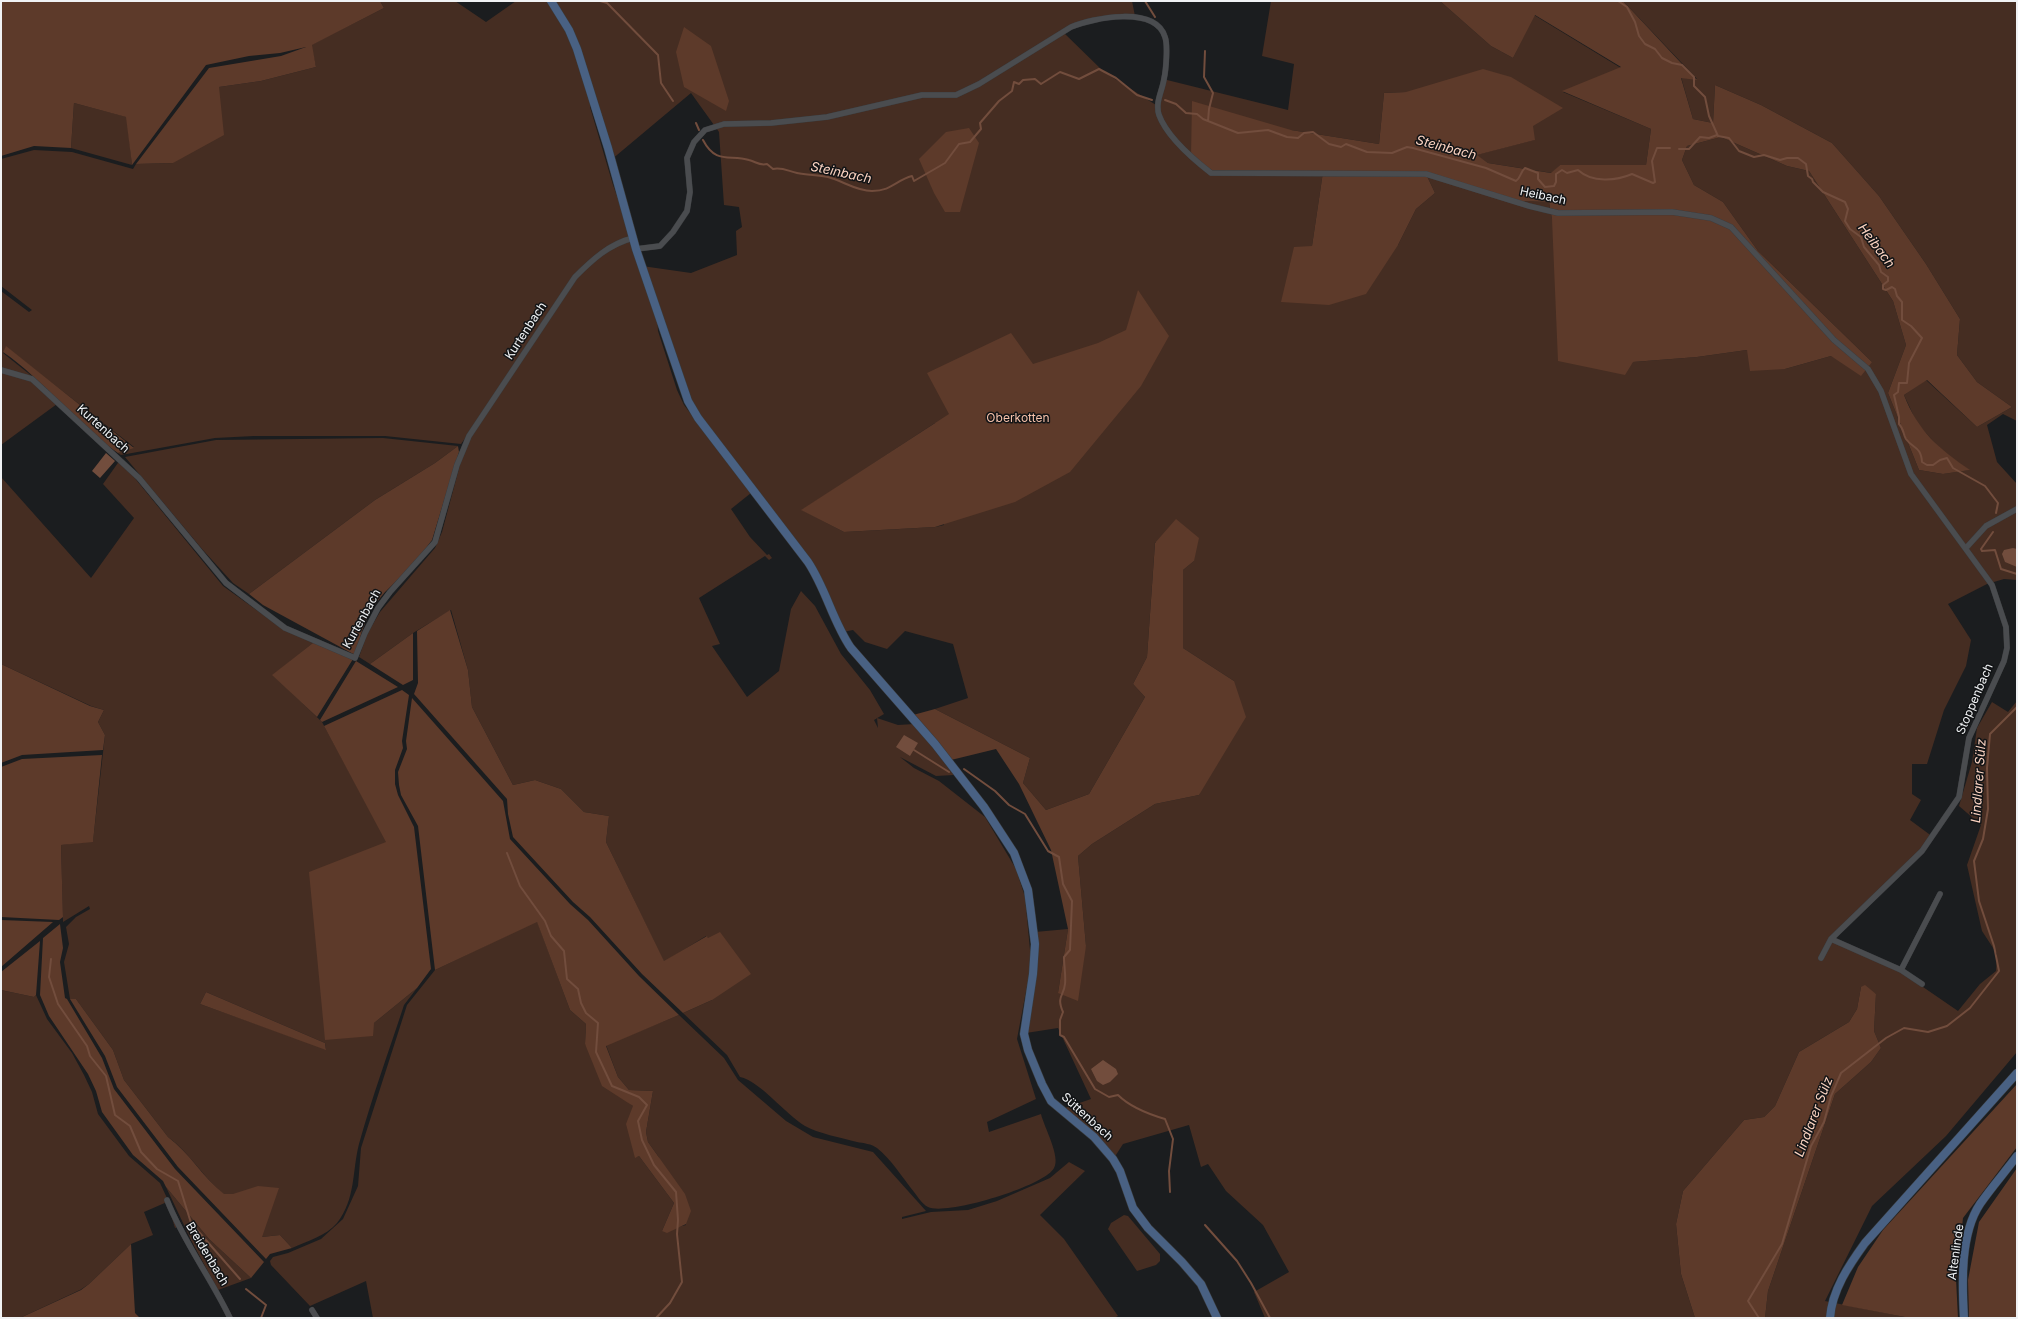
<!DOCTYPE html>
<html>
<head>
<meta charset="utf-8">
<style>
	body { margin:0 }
	#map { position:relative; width:2018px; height:1319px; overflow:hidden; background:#1b1d1f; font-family:Inter,sans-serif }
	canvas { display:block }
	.frame { position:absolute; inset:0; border:2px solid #f0f2f4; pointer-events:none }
</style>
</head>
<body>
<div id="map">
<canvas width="2018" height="1319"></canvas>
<div class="frame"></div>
</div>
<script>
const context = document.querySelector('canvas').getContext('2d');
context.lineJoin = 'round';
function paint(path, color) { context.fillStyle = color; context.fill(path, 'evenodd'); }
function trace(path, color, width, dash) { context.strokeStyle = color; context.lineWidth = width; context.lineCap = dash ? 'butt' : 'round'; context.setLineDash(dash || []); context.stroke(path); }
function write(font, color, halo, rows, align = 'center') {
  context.font = font + ' Inter,sans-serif'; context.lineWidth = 3; context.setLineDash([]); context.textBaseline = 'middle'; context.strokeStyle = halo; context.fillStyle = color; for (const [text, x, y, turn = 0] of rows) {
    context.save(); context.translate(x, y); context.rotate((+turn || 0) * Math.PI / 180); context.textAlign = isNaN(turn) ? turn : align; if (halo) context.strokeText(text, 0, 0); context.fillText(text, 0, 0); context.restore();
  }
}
const green = new Path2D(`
	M 380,1 L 455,1 L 486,22 L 516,1 L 1132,1 L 1135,16 L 1085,23 L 1063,32 L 1104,72 L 1156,105 L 1163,79 L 1288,110 L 1294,64 L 1262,56 L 1271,1 L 1440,1 L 1491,46 L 1513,58 L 1534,15 L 1621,68 L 1563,92 L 1651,129 L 1646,165 L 1560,165 L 1552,173 L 1488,163 L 1476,155 L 1534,140 L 1406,92 L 1384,93 L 1379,144 L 1291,130 L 1323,172 L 1312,246 L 1398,245 L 1416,209 L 1435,193 L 1426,174 L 1515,201 L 1549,202 L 1552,219 L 1633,362 L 1697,357 L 1747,350 L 1785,369 L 1831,356 L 1872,362 L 1758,251 L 1723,202 L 1694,185 L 1682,160 L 1687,146 L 1721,137 L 1787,166 L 1809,171 L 1893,301 L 1906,345 L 1888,393 L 1919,470 L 1943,474 L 1969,470 L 1942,451 L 1917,423 L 1904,395 L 1926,380 L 1977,427 L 2012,407 L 1977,382 L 1957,355 L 1960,319 L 1926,264 L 1879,196 L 1832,143 L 1761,105 L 1715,85 L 1713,123 L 1693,119 L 1681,77 L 1697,79 L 1623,1 L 2017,1 L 2017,421 L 2003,414 L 1987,425 L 1997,462 L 2017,484 L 2017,580 L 2004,579 L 1987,584 L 1948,604 L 1971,640 L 1966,666 L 1944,710 L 1927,764 L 1912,764 L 1912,794 L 1921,800 L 1910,820 L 1933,837 L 1832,938 L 1891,965 L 1958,1011 L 1980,984 L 1996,971 L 1997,954 L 1982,931 L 1967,865 L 1981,825 L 1959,806 L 1972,762 L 1977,728 L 1992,702 L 2008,712 L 2017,701 L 2017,1052 L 1946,1136 L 1872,1206 L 1825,1301 L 1910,1318 L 1765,1318 L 1768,1291 L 1835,1094 L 1871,1062 L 1881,1048 L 1874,1031 L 1876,994 L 1861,987 L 1857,1009 L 1849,1022 L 1799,1052 L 1775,1106 L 1764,1117 L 1744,1120 L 1683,1191 L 1676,1224 L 1681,1274 L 1695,1318 L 1265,1318 L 1254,1292 L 1289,1272 L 1263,1225 L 1226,1191 L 1208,1164 L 1201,1167 L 1189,1125 L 1123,1144 L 1114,1158 L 1062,1109 L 1091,1099 L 1058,1028 L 1026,1033 L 1035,932 L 1068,929 L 1058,993 L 1086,946 L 1078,856 L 1092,844 L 1155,804 L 1199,795 L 1234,681 L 1183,648 L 1183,570 L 1194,561 L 1155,542 L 1147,657 L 1133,684 L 1145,697 L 1089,794 L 1046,810 L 1023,783 L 1030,758 L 935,709 L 968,698 L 953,644 L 905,631 L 887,649 L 865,642 L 853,630 L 843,632 L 816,572 L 694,408 L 657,313 L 658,331 L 677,390 L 684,405 L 751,493 L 731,509 L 750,537 L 767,555 L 769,554 L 772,558 L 769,560 L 765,556 L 699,598 L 720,644 L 712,646 L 747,697 L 779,671 L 791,609 L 801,591 L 815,606 L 841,654 L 870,690 L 884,714 L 874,720 L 878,728 L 877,718 L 898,725 L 914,724 L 954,775 L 936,776 L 900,757 L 914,768 L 939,781 L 985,817 L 1016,869 L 1025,897 L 1030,950 L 1030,970 L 1017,1039 L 1036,1099 L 987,1122 L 989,1132 L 1041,1114 C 1044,1127 1061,1157 1054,1168 C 1045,1186 946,1216 928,1207 C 922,1204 918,1197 914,1192 C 902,1177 891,1159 877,1148 C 872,1144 863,1143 857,1142 C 842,1138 817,1133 805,1126 C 785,1114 760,1081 740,1077 L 727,1055 L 683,1013 L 712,1000 L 708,938 L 706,936 L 664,962 L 606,842 L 609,816 L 584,812 L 561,789 L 535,780 L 513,785 L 472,707 L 468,670 L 451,610 L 413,633 L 370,664 L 359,657 L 367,634 L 380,612 L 435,548 L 442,532 L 462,457 L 471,436 L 507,380 L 461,444 L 385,436 L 254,436 L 215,438 L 121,455 L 118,453 L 134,447 L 6,347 L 3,353 L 33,377 L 1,368 L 1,291 L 29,312 L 32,310 L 1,286 L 1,159 L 34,150 L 72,152 L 133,169 L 136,164 L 173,163 L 219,87 L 261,81 L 316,67 L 311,45 L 384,8 ZM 691,93 L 719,132 L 724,205 L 739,207 L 742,227 L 736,231 L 737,255 L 691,273 L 642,266 L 613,185 L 590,107 L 592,94 L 611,160 ZM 935,423 L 944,525 L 935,527 L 844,532 L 802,510 Z
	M 74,103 L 127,117 L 132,165 L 71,148 Z
	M 1,372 L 32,382 L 57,404 L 1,445 Z
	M 383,438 L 458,446 L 435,463 L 375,500 L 249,594 L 233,583 L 202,549 L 125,457 L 216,440 Z
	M 120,460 L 223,586 L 276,624 L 313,643 L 273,675 L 322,722 L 387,842 L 374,1023 L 417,988 L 404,1005 C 389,1051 372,1097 359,1144 C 352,1171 356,1199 337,1223 C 326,1236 307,1241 292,1248 L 280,1235 L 262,1237 L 233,1194 L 224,1195 C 203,1177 190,1153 168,1137 L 124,1080 L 113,1050 L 76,999 L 70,999 L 64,962 L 69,944 L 66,927 L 76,917 L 90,909 L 89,906 L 63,922 L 61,845 L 93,841 L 105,735 L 98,722 L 104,710 L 91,706 L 1,664 L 1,477 L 91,578 L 134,518 L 103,484 ZM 206,992 L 325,1043 L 326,1049 L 200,1004 Z
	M 537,921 L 570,1010 L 586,1024 L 585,1044 L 628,1102 L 633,1106 L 636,1157 L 639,1156 L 674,1203 L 662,1231 L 686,1225 L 658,1156 L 648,1142 L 646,1132 L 653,1091 L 629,1090 L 618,1077 L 606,1045 L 679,1015 L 724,1058 L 738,1080 L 786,1121 L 813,1137 L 873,1152 L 926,1211 L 902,1217 L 902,1219 L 931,1212 L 968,1210 L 997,1201 L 1050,1178 L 1069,1162 L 1085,1171 L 1040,1215 L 1064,1239 L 1118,1316 L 1114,1318 L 373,1318 L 366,1281 L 310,1306 L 271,1265 L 270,1261 L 273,1257 L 288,1253 L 321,1239 L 343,1219 L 358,1186 L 361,1148 L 407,1005 L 435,970 Z
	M 1,990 L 34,997 L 36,995 L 47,1019 L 72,1053 L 84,1075 L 92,1092 L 98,1114 L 129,1156 L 160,1183 L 180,1226 L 175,1228 L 167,1202 L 144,1212 L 153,1235 L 131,1244 L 89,1284 L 80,1290 L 20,1318 L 1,1318 Z
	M 166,1187 L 209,1239 L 251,1278 L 218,1290 L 192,1242 Z
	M 1124,1215 L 1128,1216 L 1160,1254 L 1160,1261 L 1156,1265 L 1137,1271 L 1108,1229 L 1111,1223 Z`);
const forest = new Path2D(`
	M 1,1 L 380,1 L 384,8 L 312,45 L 316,67 L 261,81 L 219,87 L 224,135 L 173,163 L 136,164 L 209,68 L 281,56 L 306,47 L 280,53 L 249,56 L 206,65 L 132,165 L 126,117 L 74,103 L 71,148 L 34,146 L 1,156 Z
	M 1440,1 L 1623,1 L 1697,80 L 1681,78 L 1693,119 L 1713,123 L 1715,85 L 1761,105 L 1832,143 L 1879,196 L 1926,264 L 1960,319 L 1957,355 L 1977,382 L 2012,407 L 1977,427 L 1927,380 L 1904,395 C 1918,431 1939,449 1970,470 L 1943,474 L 1919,470 L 1888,393 L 1906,345 L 1893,301 L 1809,171 L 1787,166 L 1721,137 L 1687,146 L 1682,160 L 1694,185 L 1723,202 L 1758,251 L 1872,362 L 1861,376 L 1831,356 L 1785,369 L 1750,371 L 1747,350 L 1697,357 L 1633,362 L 1625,375 L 1558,361 L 1552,219 L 1549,202 L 1515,201 L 1426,174 L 1435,193 L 1416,209 L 1398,245 L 1366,294 L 1329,305 L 1281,302 L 1294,247 L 1312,246 L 1323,172 L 1212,170 L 1191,156 L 1192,101 L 1291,130 L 1379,144 L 1384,93 L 1406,92 L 1483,69 L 1511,77 L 1563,108 L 1533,126 L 1535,140 L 1477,155 L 1488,163 L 1551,173 L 1560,165 L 1646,165 L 1651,129 L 1562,91 L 1621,67 L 1535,15 L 1513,58 L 1491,46 Z
	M 684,27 L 711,46 L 729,101 L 726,111 L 684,87 L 676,52 Z
	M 969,128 L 979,143 L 960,212 L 945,212 L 934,193 L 919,159 L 946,132 Z
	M 1138,290 L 1169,336 L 1141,386 L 1070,472 L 1015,502 L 935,527 L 844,532 L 801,510 L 949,414 L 927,373 L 1011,333 L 1033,364 L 1098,343 L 1126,330 Z
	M 6,346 L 134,448 L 118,453 C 76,424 45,381 3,352 Z
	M 458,446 L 459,452 L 432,540 L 414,564 L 385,592 L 371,609 L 362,631 L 355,655 L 263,605 L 249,594 L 375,500 L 435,463 Z
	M 1176,519 L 1199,538 L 1194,561 L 1183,570 L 1183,648 L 1234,681 L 1246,717 L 1199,795 L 1155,804 L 1092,844 L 1078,856 L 1086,946 L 1078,1001 L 1058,993 L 1068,929 L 1051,850 L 1019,784 L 996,749 L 951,760 L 913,715 L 935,709 L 1030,758 L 1023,783 L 1046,810 L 1089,794 L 1145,697 L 1133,684 L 1147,657 L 1155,543 Z
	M 450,610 L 468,670 L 472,707 L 513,785 L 535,780 L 561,789 L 584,812 L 609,816 L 606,842 L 664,961 L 707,936 L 708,938 L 720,932 L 751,974 L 712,1000 L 683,1013 L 642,974 L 590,917 L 573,902 L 513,837 L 508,814 L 507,799 L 414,694 L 418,683 L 417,631 Z
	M 413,633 L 413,680 L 403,685 L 370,664 Z
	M 318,639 L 353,659 L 317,717 L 272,675 Z
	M 356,661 L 398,687 L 322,722 L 320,720 Z
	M 1,664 L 90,706 L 104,710 L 98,722 L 105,735 L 103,750 L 22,755 L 1,763 Z
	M 402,690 L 409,695 L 402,741 L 403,748 L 395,770 L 395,784 L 398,795 L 414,827 L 431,969 L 417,988 L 374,1023 L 373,1036 L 325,1040 L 309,872 L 386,842 L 324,726 Z
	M 412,698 L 503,801 L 510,839 L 570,904 L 588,920 L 639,976 L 679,1015 L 606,1046 L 618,1077 L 629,1090 L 653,1091 L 646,1132 L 648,1142 L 685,1194 L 691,1211 L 686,1224 L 667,1233 L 662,1231 L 674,1203 L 639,1156 L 635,1158 L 626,1124 L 633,1106 L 602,1086 L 585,1044 L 586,1024 L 570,1010 L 537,922 L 435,970 L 418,826 L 401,795 L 399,785 L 398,772 L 407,749 L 406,741 Z
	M 102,755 L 93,842 L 61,845 L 63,917 L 59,920 L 1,917 L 1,767 L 22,759 Z
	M 1,920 L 53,922 L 1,967 Z
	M 60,924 L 63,948 L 60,962 L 65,998 L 67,999 L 102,1058 L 114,1089 L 175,1169 L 264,1262 L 251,1278 L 209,1239 L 166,1187 L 163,1181 L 133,1155 L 102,1112 L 96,1091 L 88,1074 L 49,1016 L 40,995 L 43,938 Z
	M 40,941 L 36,995 L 34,997 L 1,990 L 1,972 Z
	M 1865,985 L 1876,994 L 1874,1031 L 1881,1048 L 1871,1062 L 1835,1094 L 1768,1291 L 1765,1318 L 1695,1318 L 1681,1274 L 1676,1224 L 1683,1191 L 1744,1120 L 1764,1117 L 1775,1106 L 1799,1052 L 1849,1022 L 1857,1009 L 1861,987 Z
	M 206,992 L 325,1043 L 326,1050 L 200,1004 Z
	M 70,999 L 76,999 L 113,1050 L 124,1080 L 168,1137 C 190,1153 203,1178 224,1194 L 233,1194 L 258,1186 L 279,1188 L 262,1237 L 280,1235 L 292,1248 L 270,1254 L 266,1259 L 178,1167 L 117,1087 L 105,1056 Z
	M 2017,1084 L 2017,1147 L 1963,1218 L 1956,1279 L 1958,1318 L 1910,1318 L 1842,1305 L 1858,1267 L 1883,1230 Z
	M 2017,1168 L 2017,1318 L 1969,1318 L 1968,1280 L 1979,1222 Z
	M 131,1244 L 135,1313 L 140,1318 L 20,1318 L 81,1290 L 89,1284 Z`);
const water = new Path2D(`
	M 106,453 L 115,461 L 100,478 L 92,471 Z
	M 2013,548 L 2017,549 L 2017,567 L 2005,562 L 2002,554 L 2004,550 Z
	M 904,735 L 918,743 L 910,756 L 896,747 Z
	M 1103,1060 L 1116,1069 L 1118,1074 L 1110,1082 L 1103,1085 L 1097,1081 L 1091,1069 Z`);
const stream = new Path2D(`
	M 600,1 L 607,3 L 658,55 L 661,83 L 673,101
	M 1145,1 L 1155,17
	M 1618,1 L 1627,7 L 1635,22 L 1639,36 L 1645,44 L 1655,49 L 1662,58 L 1672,63 L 1682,65 L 1694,77 L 1694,86 L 1705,97 L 1709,116 L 1718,136 L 1729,138 L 1739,151 L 1754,157 L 1764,155 L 1780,160 L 1787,158 L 1798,158 L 1806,164 L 1808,176 L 1812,179 L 1813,182 L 1823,192 L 1845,202 L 1848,209 L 1845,221 L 1850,229 L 1861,237 L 1864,247 L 1879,265 L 1881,272 L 1888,277 L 1888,281 L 1883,285 L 1883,289 L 1886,290 L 1892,287 L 1895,289 L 1897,296 L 1902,302 L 1902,320 L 1911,326 L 1922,338 L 1909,363 L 1907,383 L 1899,383 L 1898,392 L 1894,395 L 1899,417 L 1899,424 C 1904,429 1903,434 1906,439 C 1913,449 1921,446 1922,462 L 1927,465 L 1933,465 L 1940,460 L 1947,458 L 1953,468 L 1985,486 L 1998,503 L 1996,513
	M 1205,51 L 1204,77 L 1213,93 L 1209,109 L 1208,121
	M 1165,100 L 1176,104 L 1186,113 L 1197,114 L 1203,119 L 1238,133 L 1268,130 L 1287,137 L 1298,138 L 1304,133 L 1313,132 L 1329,144 L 1341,147 L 1346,144 L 1367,152 L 1392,153 L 1407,147 L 1413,148 L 1486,168 L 1516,181 C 1521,178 1520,172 1525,168 L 1538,173 L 1538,179 L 1545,187 L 1554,186 L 1556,182 L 1556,174 L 1562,170 L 1567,173 L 1578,170 C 1592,183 1616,181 1632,174 L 1653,183 L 1655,182 L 1652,161 L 1657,148 L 1670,148
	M 696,123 L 699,130
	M 703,140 C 716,165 730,154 749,160 C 757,162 759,166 767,164 L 773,169 C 782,167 788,171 797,173 C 807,175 818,175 828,177 C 843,181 856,191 872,191 C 892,191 896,180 912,176 L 914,181 L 945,163 L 959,144 L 970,142 L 981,129 L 980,123 L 999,101 L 1012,91 L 1014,82 L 1019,84 L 1023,80 L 1035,79 L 1041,84 L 1060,72 L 1079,79 L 1099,69 L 1116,78 L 1137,95 L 1152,100
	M 1679,149 L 1689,149 L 1700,137 L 1709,138 L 1717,135
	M 1993,532 L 1981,549 L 1982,551 L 1995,550 L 2001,569 L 2017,574
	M 914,750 L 949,772
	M 964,769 L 995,791 L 1009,805 L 1025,814 L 1048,851 L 1059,857 L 1063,884 L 1072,901 L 1070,950 L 1064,957 C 1064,966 1066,975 1065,984 C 1064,996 1056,996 1063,1012 L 1060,1020 L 1060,1035 L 1064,1037 L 1095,1089 L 1109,1097 L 1118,1095 C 1130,1107 1148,1114 1165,1119 L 1173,1139 L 1169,1171 L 1170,1192
	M 507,853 L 520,886 L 545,921 L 551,936 L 564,951 L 567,979 L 578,989 L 581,1003 L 586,1013 L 598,1023 L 596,1052 L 612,1086 L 639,1097 L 647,1105 L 638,1121 L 642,1140 L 654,1165 L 676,1192 L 678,1220 L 677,1234 L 682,1282 L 670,1303 L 656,1318
	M 51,959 L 49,977 L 58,1004 L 87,1046 L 90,1056 L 106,1076 L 115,1115 L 130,1126 L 141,1152 L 157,1169 L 178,1181 L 191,1223 L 240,1279
	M 1205,1225 L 1237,1261 L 1251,1283 L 1270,1318
	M 246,1289 L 266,1305 L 261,1318
	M 1759,1318 L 1748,1301 L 1782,1244 L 1811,1146 L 1824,1122 L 1831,1096 L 1841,1073 L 1886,1038 L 1904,1028 L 1928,1032 L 1947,1026 L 1970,1008 L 1999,971 L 1994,946 L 1979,901 L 1974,861 L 1983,839 L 1988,809 L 1987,768 L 1990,734 L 2017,707`);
const street = new Path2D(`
	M 636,249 L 660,246 L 673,232 L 687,211 L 690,192 L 687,158 L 694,142 L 705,130 L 724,124 L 771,123 L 827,117 L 922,95 L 956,95 L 979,84 L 1071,27 C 1093,18 1155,5 1165,37 C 1168,45 1166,70 1164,79 C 1162,92 1155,102 1159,115 C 1167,137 1193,159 1211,173 L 1426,174 L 1529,206 L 1558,213 L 1672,212 L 1711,218 L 1731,227 L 1834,340 L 1868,369 L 1881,391 L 1911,474 L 1992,585 L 2006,627 L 2007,648 L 2004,661 L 1969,738 L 1959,797 L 1922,851 L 1831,939 L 1821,958
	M 1,370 L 32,379 L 139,478 L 226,583 L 285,628 L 355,658 L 365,633 L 378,608 L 390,592 L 435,542 L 457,465 L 469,436 L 575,277 C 592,260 609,244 633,238
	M 1966,548 L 1986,526 L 2017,509
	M 1831,939 L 1901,970 L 1922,984
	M 1901,970 L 1940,894
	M 167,1200 C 183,1241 211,1278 230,1318
	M 312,1310 L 317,1318`);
const secondary = new Path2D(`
	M 551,1 L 569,30 L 577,49 L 608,148 L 636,249 L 688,401 L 698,418 L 808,562 C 826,589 833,622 851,648 L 935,744 L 984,807 L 1014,853 L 1028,890 L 1035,944 L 1033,974 L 1024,1034 L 1028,1050 L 1042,1084 L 1051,1101 L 1094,1137 L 1113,1159 L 1120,1171 L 1133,1208 L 1148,1228 L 1182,1262 L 1201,1284 L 1217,1318
	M 1830,1318 C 1832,1290 1849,1265 1865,1243 L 2017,1073
	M 1964,1318 C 1962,1284 1960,1234 1980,1204 C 1991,1188 2005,1172 2017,1156`);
const streetNames = [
	["Heibach",1543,196,12],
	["Kurtenbach",526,331,-57],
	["Kurtenbach",103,429,42],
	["Kurtenbach",362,619,-61],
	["Stoppenbach",1975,699,-67],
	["Süttenbach",1087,1117,42],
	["Altenlinde",1956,1252,-82],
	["Breidenbach",207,1254,59]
];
const parkNames = [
	["Oberkotten",1018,418]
];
const waterNames = [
	["Steinbach",1446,148,15],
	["Steinbach",841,173,12],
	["Heibach",1876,246,53],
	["Lindlarer Sülz",1979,781,-86],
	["Lindlarer Sülz",1814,1117,-69]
];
paint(green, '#452d22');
paint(forest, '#5d3a2a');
paint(water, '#724d3d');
trace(stream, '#724d3d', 2);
trace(street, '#393b3d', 6);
trace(secondary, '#393b3d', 9);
trace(street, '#4a4c4f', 5.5);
trace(secondary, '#496183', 8);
write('12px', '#f0f2f4', '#121416', streetNames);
write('12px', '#f7c2ab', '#121416', parkNames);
write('italic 13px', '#fcd4c2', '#121416', waterNames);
</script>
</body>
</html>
